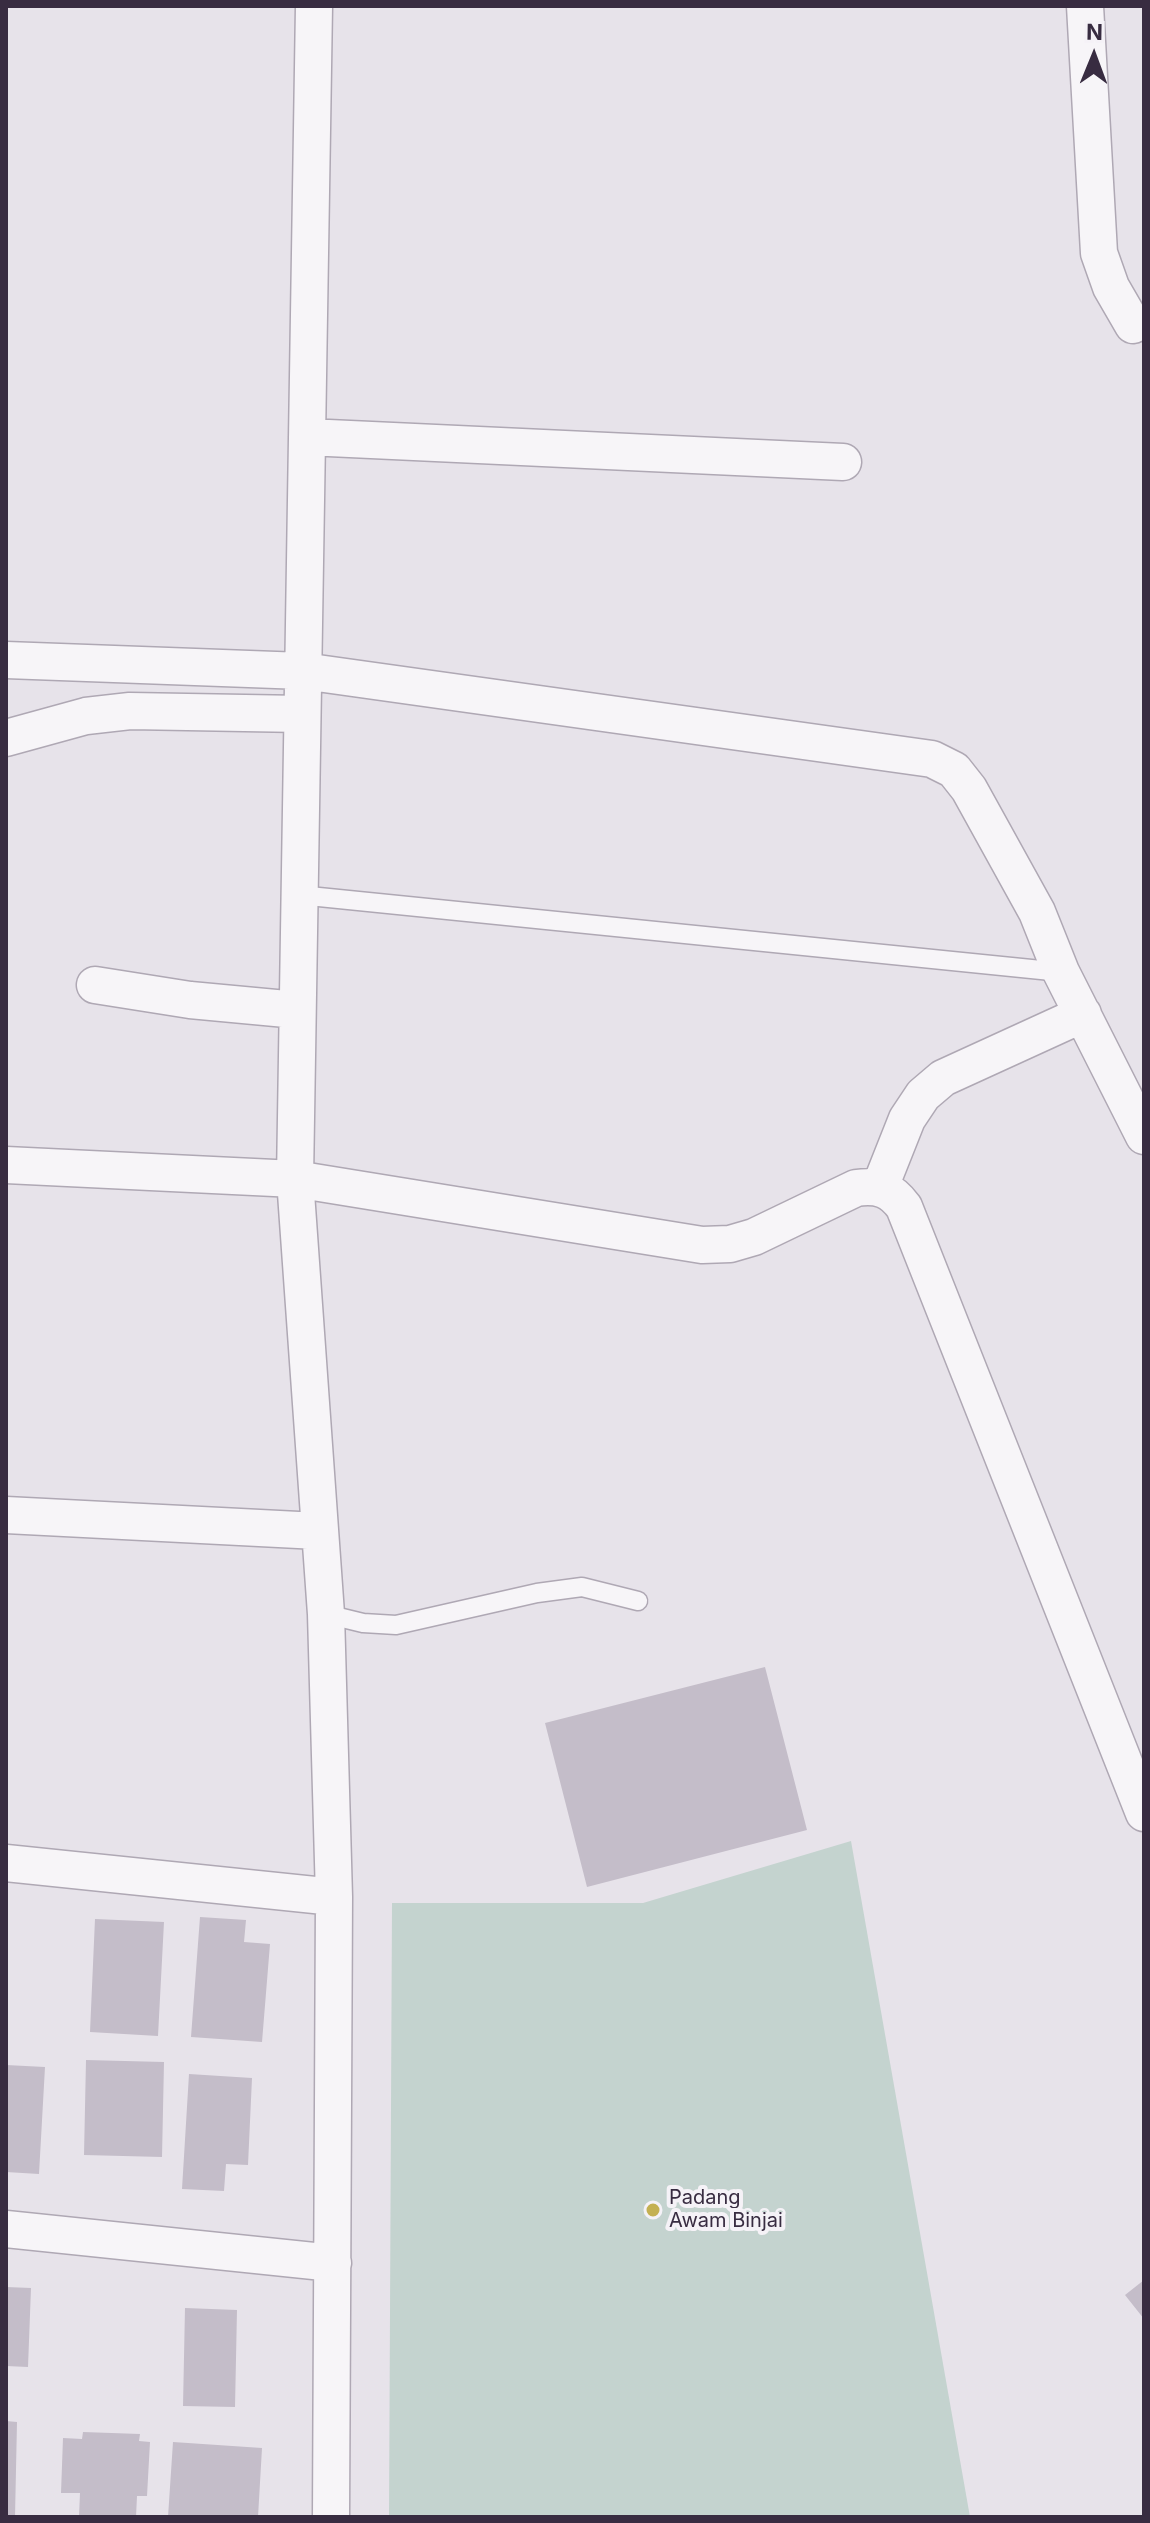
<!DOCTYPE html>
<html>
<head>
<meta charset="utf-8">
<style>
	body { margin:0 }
	#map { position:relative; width:1150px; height:2523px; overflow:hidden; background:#e7e3ea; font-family:Inter,sans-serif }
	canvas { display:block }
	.frame { position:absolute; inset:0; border:8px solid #382c41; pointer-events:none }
	.north { position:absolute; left:1054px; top:16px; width:80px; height:80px; -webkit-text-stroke:6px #f5f2f7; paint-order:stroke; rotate:1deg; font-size:22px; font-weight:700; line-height:32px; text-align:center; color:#382c41 }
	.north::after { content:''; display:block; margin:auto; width:28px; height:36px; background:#382c41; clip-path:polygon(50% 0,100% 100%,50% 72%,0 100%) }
</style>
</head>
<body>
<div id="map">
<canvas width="1150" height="2523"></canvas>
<div class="frame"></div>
<div class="north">N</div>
</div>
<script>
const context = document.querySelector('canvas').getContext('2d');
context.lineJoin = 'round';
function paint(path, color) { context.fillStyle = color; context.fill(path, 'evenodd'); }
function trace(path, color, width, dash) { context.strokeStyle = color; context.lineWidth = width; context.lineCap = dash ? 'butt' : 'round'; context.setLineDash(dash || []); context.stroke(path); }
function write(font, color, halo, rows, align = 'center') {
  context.font = font + ' Inter,sans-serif'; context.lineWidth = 8; context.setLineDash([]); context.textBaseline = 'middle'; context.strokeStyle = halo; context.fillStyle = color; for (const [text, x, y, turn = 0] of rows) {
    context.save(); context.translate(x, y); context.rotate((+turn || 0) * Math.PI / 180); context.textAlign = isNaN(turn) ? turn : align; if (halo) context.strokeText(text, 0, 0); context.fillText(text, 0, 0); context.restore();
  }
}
const green = new Path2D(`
	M 851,1841 L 970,2517 L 389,2517 L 392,1903 L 643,1903 Z`);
const building = new Path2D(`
	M 765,1667 L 807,1830 L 587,1887 L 545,1723 Z
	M 200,1917 L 246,1920 L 244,1942 L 270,1944 L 262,2042 L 191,2037 Z
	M 95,1919 L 164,1922 L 158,2036 L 90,2032 Z
	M 86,2060 L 164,2062 L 162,2157 L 84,2155 Z
	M 6,2065 L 45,2067 L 39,2174 L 6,2172 Z
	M 189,2074 L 252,2078 L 248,2165 L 226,2164 L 224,2191 L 182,2189 Z
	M 1144,2280 L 1144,2319 L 1125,2295 Z
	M 6,2287 L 31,2288 L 28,2367 L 6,2366 Z
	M 185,2308 L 237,2310 L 235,2407 L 183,2406 Z
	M 6,2421 L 17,2422 L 15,2517 L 6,2517 Z
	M 83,2432 L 140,2434 L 139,2441 L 150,2442 L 147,2496 L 137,2496 L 136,2517 L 79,2517 L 80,2493 L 61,2493 L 63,2438 L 82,2439 Z
	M 173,2442 L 262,2448 L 258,2517 L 168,2517 Z`);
const service = new Path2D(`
	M 299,895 L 1061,972
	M 326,1614 L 363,1623 L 396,1625 L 537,1593 L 582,1587 L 638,1601`);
const minor = new Path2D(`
	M 314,6 L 295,1179 L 326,1614 L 334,1897 L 331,2517
	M 1085,6 L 1099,253 L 1111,287 L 1133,325
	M 307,437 L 843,462
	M 6,660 L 303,671 L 932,759 L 954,770 L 969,789 L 1037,912 L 1061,972 L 1144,1136
	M 6,738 L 86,716 L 130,711 L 302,714
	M 95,985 L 190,1000 L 297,1010
	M 6,1165 L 295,1179 L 702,1245 L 730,1244 L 754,1237 L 856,1188 C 878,1185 891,1189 904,1207 L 1144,1813
	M 880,1187 L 907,1119 L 923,1095 L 943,1078 L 1083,1014
	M 6,1515 L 318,1531
	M 6,1863 L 334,1897
	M 6,2229 L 333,2263`);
const markers = [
	[653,2210,8,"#c4b052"]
];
const poiNames = [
	["Padang",669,2198],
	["Awam Binjai",669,2221]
];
paint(green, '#c4d3cf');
paint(building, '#c4bdc9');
trace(service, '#afa8b4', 21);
trace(minor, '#afa8b4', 39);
trace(service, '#f7f5f8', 18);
trace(minor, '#f7f5f8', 36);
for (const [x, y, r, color] of markers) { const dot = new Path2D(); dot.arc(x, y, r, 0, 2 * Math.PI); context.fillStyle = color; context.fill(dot); trace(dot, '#f5f2f7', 3); }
write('20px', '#382c41', '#f5f2f7', poiNames, 'left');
</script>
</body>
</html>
